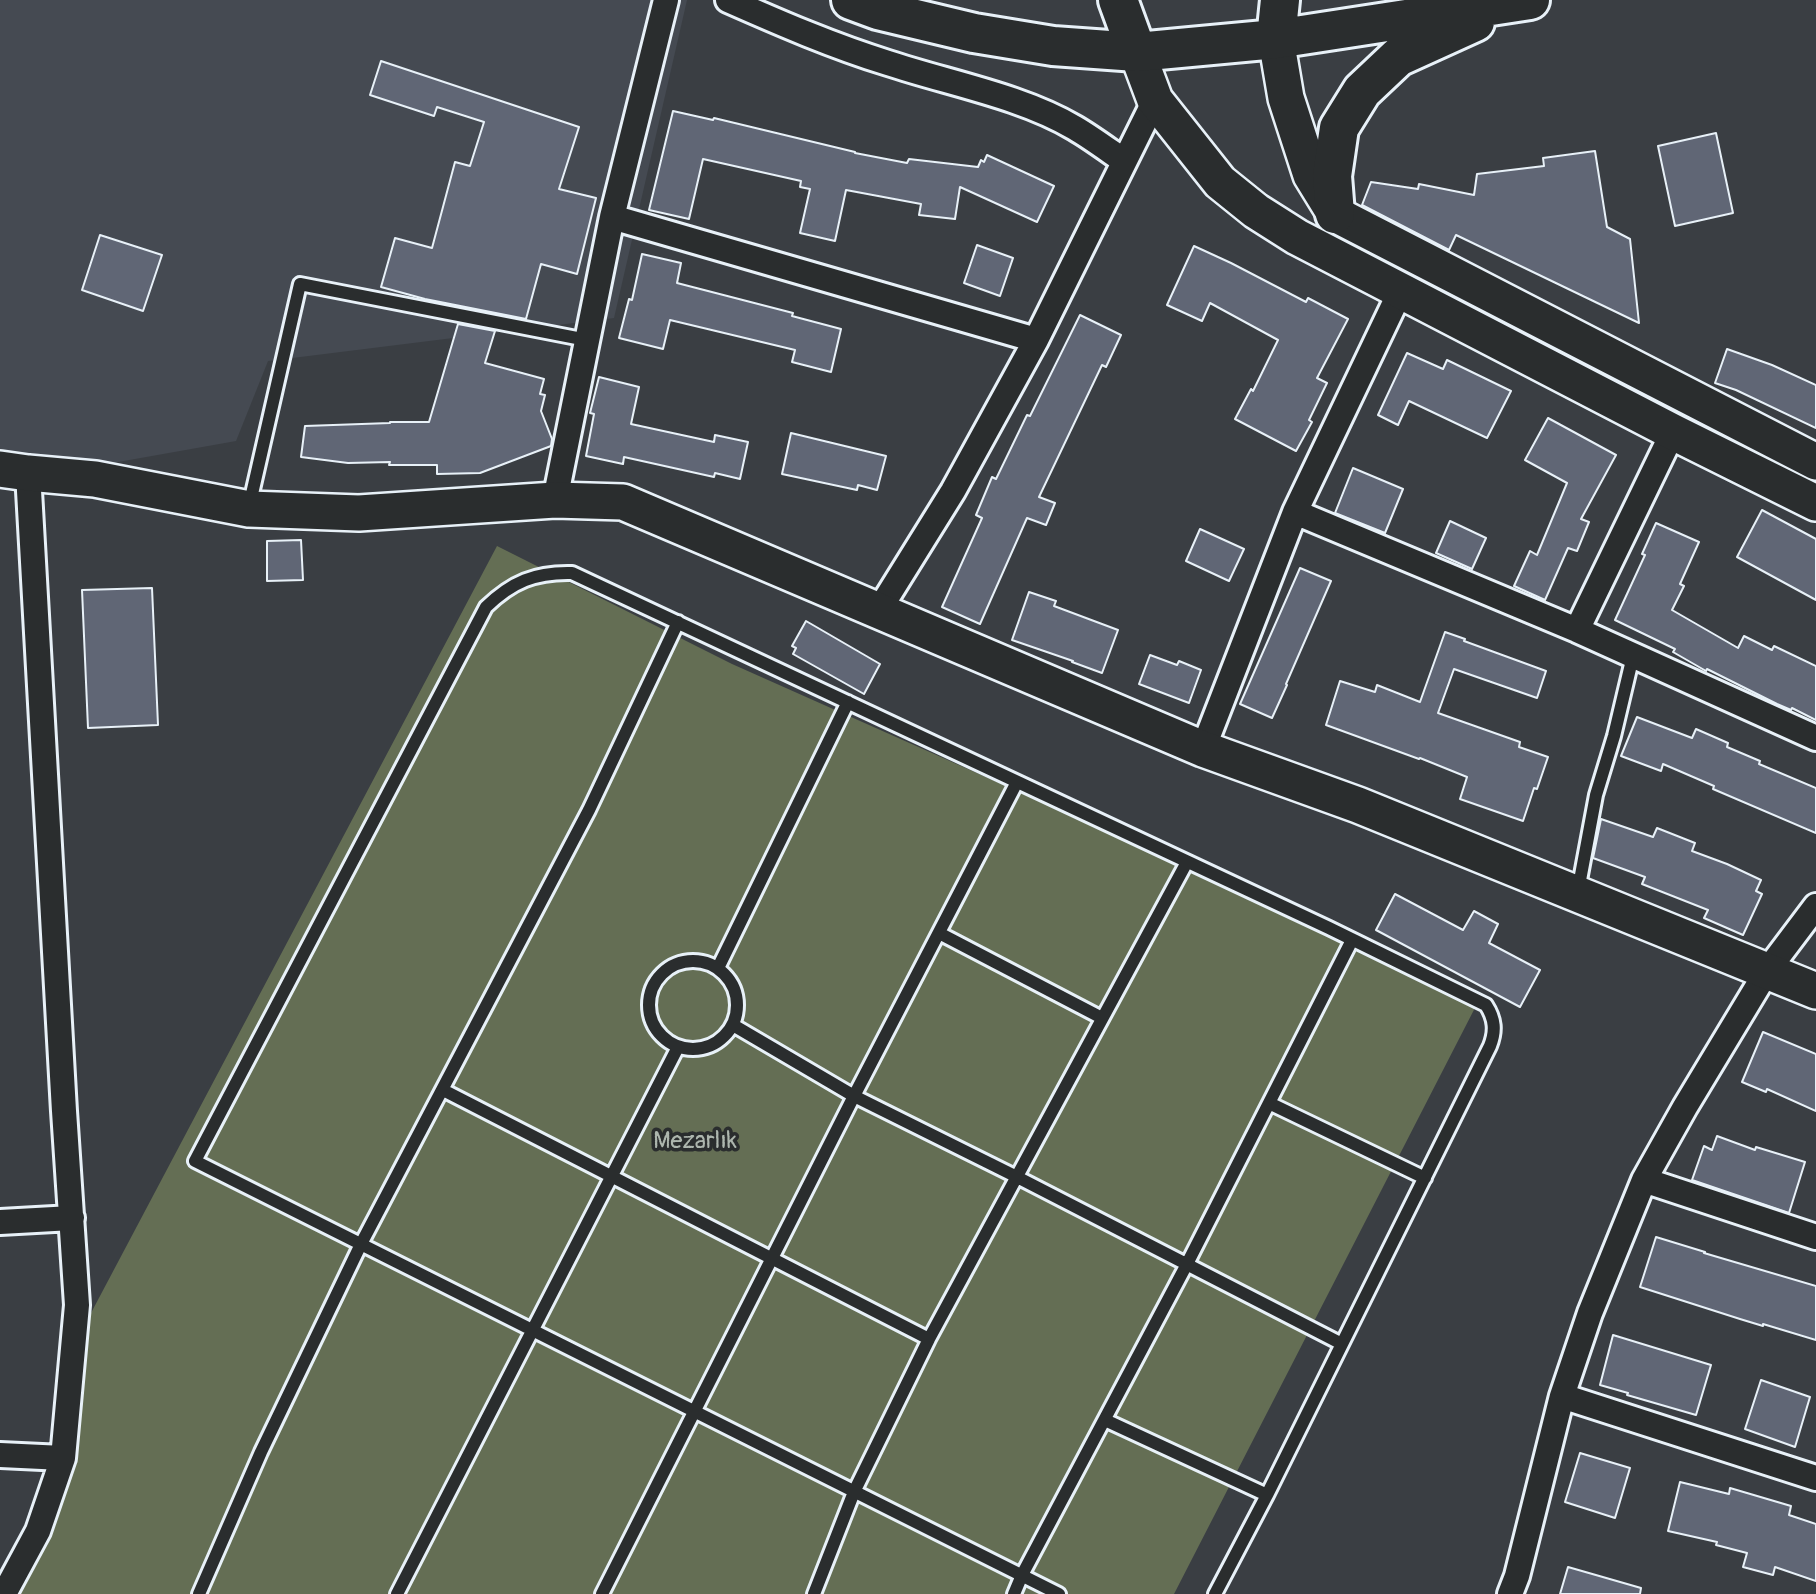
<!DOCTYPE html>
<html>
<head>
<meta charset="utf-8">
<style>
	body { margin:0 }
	canvas { display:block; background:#3a3e43 }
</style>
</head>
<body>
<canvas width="1816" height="1594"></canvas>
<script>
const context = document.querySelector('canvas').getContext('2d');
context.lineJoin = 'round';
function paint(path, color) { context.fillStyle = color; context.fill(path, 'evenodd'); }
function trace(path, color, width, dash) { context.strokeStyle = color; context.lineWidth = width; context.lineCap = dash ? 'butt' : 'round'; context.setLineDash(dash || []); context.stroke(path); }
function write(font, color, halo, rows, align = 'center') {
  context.font = font + ' Pangolin,sans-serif'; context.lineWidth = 7; context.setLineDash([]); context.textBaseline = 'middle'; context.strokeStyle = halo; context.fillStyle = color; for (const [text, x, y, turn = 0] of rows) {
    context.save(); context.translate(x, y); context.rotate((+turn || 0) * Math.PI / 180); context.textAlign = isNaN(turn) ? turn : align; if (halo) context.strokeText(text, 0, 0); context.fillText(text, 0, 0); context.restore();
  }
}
const built = new Path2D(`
	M 0,0 L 687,0 L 614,318 L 268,361 L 236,441 L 0,483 Z`);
const green = new Path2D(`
	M 497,546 L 732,664 L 1352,940 L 1479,1000 L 1174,1594 L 8,1594 L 43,1533 L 82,1330 Z`);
const building = new Path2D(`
	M 381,61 L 579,127 L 559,189 L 596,198 L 577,274 L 541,264 L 526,319 L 425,299 L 381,287 L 395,238 L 432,248 L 455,162 L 470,166 L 484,122 L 437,107 L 434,116 L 370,95 Z
	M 673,111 L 713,120 L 714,118 L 855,152 L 855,153 L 907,163 L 909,159 L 978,167 L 981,160 L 984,162 L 987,155 L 1054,186 L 1037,222 L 960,187 L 955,219 L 919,215 L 921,204 L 846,190 L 835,241 L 800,233 L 810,189 L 800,187 L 801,181 L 703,159 L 689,219 L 649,210 Z
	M 1716,133 L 1733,213 L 1675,226 L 1658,146 Z
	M 1595,151 L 1607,227 L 1630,239 L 1639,323 L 1456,235 L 1449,250 L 1362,205 L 1371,182 L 1418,189 L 1419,184 L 1474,195 L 1477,174 L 1544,166 L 1543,158 Z
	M 100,235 L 162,255 L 143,311 L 82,290 Z
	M 977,245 L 1013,258 L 1000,296 L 964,283 Z
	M 1194,246 L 1231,263 L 1306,302 L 1308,298 L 1348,319 L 1317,378 L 1327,383 L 1309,420 L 1312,422 L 1296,451 L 1235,419 L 1251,389 L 1253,391 L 1278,340 L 1210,303 L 1202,321 L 1167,305 Z
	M 642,254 L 681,263 L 677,283 L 793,313 L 792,316 L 841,329 L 831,372 L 792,362 L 795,350 L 670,320 L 663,349 L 619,338 L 629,299 L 632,300 Z
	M 1080,315 L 1121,335 L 1106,367 L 1102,365 L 1039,497 L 1055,503 L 1046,525 L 1027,518 L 980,624 L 942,607 L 982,518 L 976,515 L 992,477 L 996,479 L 1027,415 L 1030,416 Z
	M 458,324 L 495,331 L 485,363 L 544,379 L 540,394 L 545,395 L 541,411 L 552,439 L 551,446 L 480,473 L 437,474 L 437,465 L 389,465 L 390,462 L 348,463 L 301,457 L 305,426 L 390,423 L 390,422 L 429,422 Z
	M 1727,349 L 1772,365 L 1816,385 L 1816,428 L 1736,390 L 1715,383 Z
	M 1407,353 L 1443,369 L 1447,360 L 1511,391 L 1487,438 L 1409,401 L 1398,425 L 1378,415 Z
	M 599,377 L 639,387 L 631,424 L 714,442 L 715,435 L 748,442 L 740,479 L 715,473 L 714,477 L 624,457 L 623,464 L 586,456 L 594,414 L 590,413 Z
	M 1548,418 L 1616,455 L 1581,519 L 1589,522 L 1577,551 L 1568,548 L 1545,600 L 1514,586 L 1530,551 L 1537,555 L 1567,483 L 1525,460 Z
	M 791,433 L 886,456 L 877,490 L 858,485 L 857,490 L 782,474 Z
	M 1353,468 L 1403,489 L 1385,533 L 1335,513 Z
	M 1762,510 L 1816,539 L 1816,600 L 1737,557 Z
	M 1450,521 L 1486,538 L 1472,569 L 1436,553 Z
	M 1656,523 L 1699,542 L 1680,584 L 1684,586 L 1672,610 L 1738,648 L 1744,636 L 1772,650 L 1774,646 L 1816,666 L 1816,720 L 1792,708 L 1791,710 L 1777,704 L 1707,669 L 1706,671 L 1673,652 L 1675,649 L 1615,620 L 1645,555 L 1642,554 Z
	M 1200,529 L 1244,549 L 1229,581 L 1186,561 Z
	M 301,540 L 303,580 L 267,581 L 267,541 Z
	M 1300,568 L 1331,581 L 1286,684 L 1287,685 L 1272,718 L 1240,704 Z
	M 152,588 L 158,725 L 88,728 L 82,590 Z
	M 1029,592 L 1056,601 L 1054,606 L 1118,630 L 1102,673 L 1072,662 L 1073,661 L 1012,640 Z
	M 806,621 L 880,664 L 864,694 L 793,654 L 796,648 L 792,646 Z
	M 1445,632 L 1465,639 L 1464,641 L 1546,671 L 1537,698 L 1454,669 L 1438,713 L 1520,742 L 1519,747 L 1548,757 L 1537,789 L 1534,788 L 1523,821 L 1460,799 L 1467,777 L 1420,758 L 1419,759 L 1326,725 L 1340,681 L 1375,692 L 1377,685 L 1420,702 Z
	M 1150,655 L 1177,665 L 1179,661 L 1201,670 L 1189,703 L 1139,684 Z
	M 1637,717 L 1692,738 L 1696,729 L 1728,743 L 1727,747 L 1760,761 L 1759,764 L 1816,788 L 1816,833 L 1713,789 L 1714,786 L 1663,764 L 1661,771 L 1621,756 Z
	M 1601,819 L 1653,837 L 1657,828 L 1695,843 L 1692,851 L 1727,864 L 1761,880 L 1756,891 L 1762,894 L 1743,935 L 1704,918 L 1708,910 L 1642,884 L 1645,877 L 1593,858 Z
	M 1395,894 L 1463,930 L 1474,911 L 1498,924 L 1489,943 L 1540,970 L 1520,1007 L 1376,930 Z
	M 1763,1032 L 1816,1054 L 1816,1111 L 1767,1089 L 1766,1092 L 1742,1082 Z
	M 1717,1136 L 1755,1150 L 1756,1147 L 1805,1162 L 1789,1213 L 1692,1180 L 1704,1146 L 1712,1150 Z
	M 1656,1237 L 1705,1252 L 1704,1253 L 1816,1286 L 1816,1340 L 1763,1324 L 1763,1326 L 1740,1319 L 1640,1287 Z
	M 1613,1335 L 1711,1365 L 1696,1415 L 1627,1395 L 1628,1393 L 1600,1385 Z
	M 1761,1380 L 1810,1397 L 1795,1447 L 1745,1429 Z
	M 1580,1453 L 1630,1468 L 1615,1518 L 1565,1502 Z
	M 1680,1482 L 1729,1494 L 1730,1488 L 1791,1506 L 1789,1515 L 1816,1524 L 1816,1581 L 1775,1567 L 1773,1575 L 1743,1567 L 1747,1553 L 1716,1545 L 1717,1542 L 1668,1531 Z
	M 1568,1567 L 1641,1588 L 1640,1594 L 1560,1594 Z`);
const lane = new Path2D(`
	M 249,507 L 300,284 L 587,340
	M 1578,891 L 1596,795 L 1614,736 L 1633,656
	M 939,933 L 1102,1018
	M649 1005a44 44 0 1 1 88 0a44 44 0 1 1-88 0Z
	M 718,968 L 848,702
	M 733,1025 L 854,1096 L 1017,1177 L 1342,1344
	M 443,1090 L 929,1339
	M 1269,1103 L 1425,1178
	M 1105,1420 L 1267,1495
	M 199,1594 L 261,1452 L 361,1244 L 589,810 L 678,622
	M 397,1594 L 678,1047
	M 602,1594 L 854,1096 L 1017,782
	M 814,1594 L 854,1492 L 929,1339 L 1187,862
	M 1014,1594 L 1022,1575 L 1187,1264 L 1352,940
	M 1059,1594 L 195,1161 L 486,607 C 512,582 535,572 572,573 L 1329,928 L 1486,1005 C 1495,1019 1496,1031 1490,1046 L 1267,1495 L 1215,1594`);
const street = new Path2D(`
	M 728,0 C 780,23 833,46 888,63 C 948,83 1021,96 1075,128 C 1092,138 1108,150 1124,161
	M 612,217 L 1036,340
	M 555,500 L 612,217 L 666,0
	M 1295,512 L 1401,290
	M 879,610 L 953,491 L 1036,340 L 1155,100
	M 1577,630 L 1673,432
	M 1203,749 L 1295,512 L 1577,630 L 1816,738
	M 1644,1180 L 1816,1237
	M 0,1222 L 72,1218
	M 1562,1396 L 1816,1478
	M 0,1455 L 63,1458
	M 4,1594 L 38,1531 L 63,1458 L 77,1305 L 64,1111 L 28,473
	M 1510,1594 L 1517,1576 L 1562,1396 L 1590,1313 L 1644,1180 L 1685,1107 L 1767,971 L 1816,906`);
const secondary = new Path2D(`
	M 1276,39 L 1286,98 L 1311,175 L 1335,214 L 1816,462
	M 1137,52 L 1155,100 L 1220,182 L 1256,211 L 1297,237 L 1673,432 L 1816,503
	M 0,469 L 28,473 L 95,479 L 249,509 L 359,513 L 555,500 L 623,502 L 1203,749 L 1358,805 L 1816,991`);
const highway = new Path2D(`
	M 851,0 L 878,10 L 974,33 L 1053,46 L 1137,52 L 1276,39 L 1530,0
	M 1118,0 L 1137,52
	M 1276,39 L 1280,0
	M 1335,214 L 1332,176 L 1339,128 L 1362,91 L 1398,57 L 1475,22`);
const parkNames = [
	["Mezarlık",695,1142]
];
paint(built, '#454a52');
paint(green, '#646e54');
paint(building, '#606675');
trace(building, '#e8f1f8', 2);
trace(lane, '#e8f1f8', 18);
trace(street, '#e8f1f8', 30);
trace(secondary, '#e8f1f8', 40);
trace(highway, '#e8f1f8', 44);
trace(lane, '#2a2d2e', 12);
trace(street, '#2a2d2e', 24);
trace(secondary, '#2a2d2e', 35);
trace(highway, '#2a2d2e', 38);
write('24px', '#adb6ae', '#2a2d2e', parkNames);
</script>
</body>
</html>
